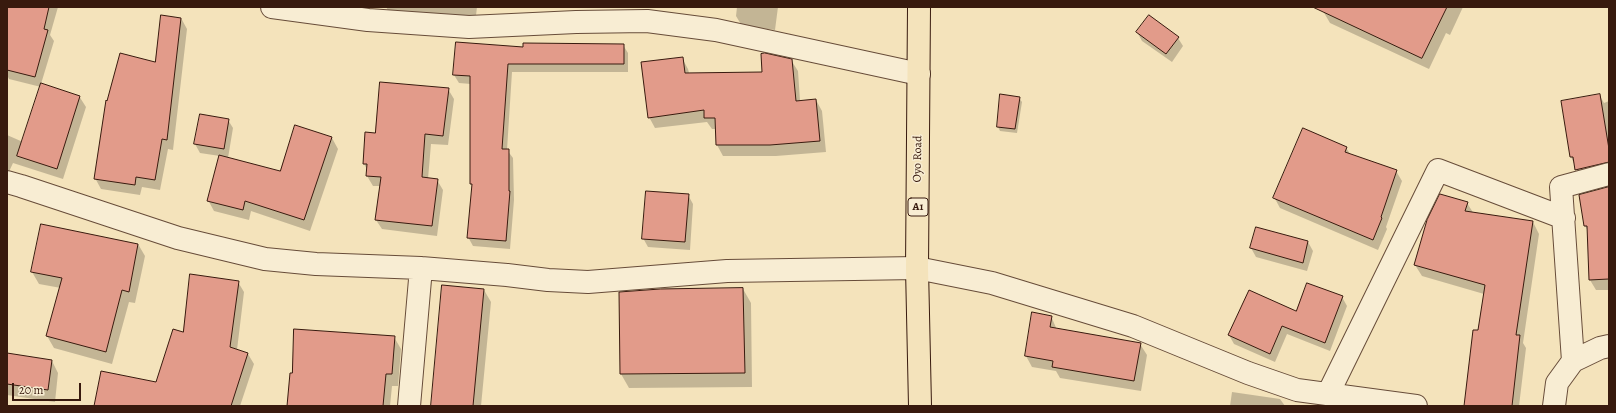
<!DOCTYPE html>
<html>
<head>
<meta charset="utf-8">
<style>
	body { margin:0 }
	#map { position:relative; width:1616px; height:413px; overflow:hidden; background:#f4e3bb; font-family:Alegreya,serif }
	canvas { display:block }
	.frame { position:absolute; inset:0; border:8px solid #381a0e; pointer-events:none }
	.scale { position:absolute; left:12px; top:383px; width:69px; height:18px; box-sizing:border-box; border:2px solid #381a0e; border-top:0; padding-left:5px; font-size:12px; line-height:14px; white-space:nowrap; color:#381a0e; -webkit-text-stroke:3px #f8edd3; paint-order:stroke }
</style>
</head>
<body>
<div id="map">
<canvas width="1616" height="413"></canvas>
<div class="frame"></div>
<div class="scale">20 m</div>
</div>
<script>
const context = document.querySelector('canvas').getContext('2d');
context.lineJoin = 'round';
function paint(path, color) { context.fillStyle = color; context.fill(path, 'evenodd'); }
function trace(path, color, width, dash) { context.strokeStyle = color; context.lineWidth = width; context.lineCap = dash ? 'butt' : 'round'; context.setLineDash(dash || []); context.stroke(path); }
function write(font, color, halo, rows, align = 'center') {
  context.font = font + ' Alegreya,serif'; context.lineWidth = 3; context.setLineDash([]); context.textBaseline = 'middle'; context.strokeStyle = halo; context.fillStyle = color; for (const [text, x, y, turn = 0] of rows) {
    context.save(); context.translate(x, y); context.rotate((+turn || 0) * Math.PI / 180); context.textAlign = isNaN(turn) ? turn : align; if (halo) context.strokeText(text, 0, 0); context.fillText(text, 0, 0); context.restore();
  }
}
const shadow = new Path2D(`
	M 7,7 L 58,7 L 50,35 L 54,41 L 41,84 L 79,96 L 86,107 L 63,179 L 13,163 L 7,176 L 7,135 L 23,142 L 41,87 L 9,79 L 7,75 Z
	M 386,7 L 477,7 L 475,24 L 392,17 Z
	M 737,7 L 778,7 L 775,30 L 742,26 L 736,16 Z
	M 1325,7 L 1463,7 L 1450,35 L 1446,33 L 1429,69 L 1330,23 L 1323,11 Z
	M 181,18 L 187,29 L 173,150 L 168,149 L 160,190 L 142,187 L 140,195 L 101,189 L 95,178 Z
	M 1137,32 L 1178,38 L 1183,46 L 1172,62 L 1142,41 Z
	M 623,45 L 628,53 L 628,72 L 512,72 L 507,150 L 513,158 L 514,200 L 510,249 L 473,246 L 468,237 L 473,186 L 471,184 L 471,84 L 459,83 L 454,75 L 524,48 Z
	M 682,58 L 688,69 L 689,73 L 763,73 L 791,60 L 798,71 L 800,101 L 816,100 L 822,111 L 826,152 L 776,156 L 723,156 L 717,145 L 717,129 L 712,129 L 707,122 L 655,128 L 649,117 Z
	M 448,89 L 454,99 L 448,145 L 431,144 L 428,179 L 437,180 L 443,190 L 437,236 L 382,229 L 376,220 L 380,186 L 373,186 L 367,176 L 368,171 L 364,164 L 376,134 Z
	M 1600,96 L 1604,103 L 1609,101 L 1609,173 L 1582,180 L 1571,157 Z
	M 1019,98 L 1022,102 L 1017,133 L 1000,131 L 998,127 Z
	M 228,120 L 233,128 L 228,158 L 281,172 L 332,138 L 338,149 L 310,231 L 251,211 L 249,220 L 214,211 L 208,200 L 220,156 L 200,153 L 195,144 Z
	M 1346,148 L 1351,155 L 1396,171 L 1402,181 L 1386,227 L 1387,229 L 1378,250 L 1280,208 L 1274,197 Z
	M 1609,188 L 1609,290 L 1596,290 L 1590,280 L 1588,231 L 1585,226 Z
	M 688,195 L 693,204 L 690,250 L 648,247 L 643,238 Z
	M 1467,203 L 1474,214 L 1533,222 L 1539,234 L 1523,343 L 1526,348 L 1519,406 L 1465,406 L 1484,294 L 1422,276 L 1415,265 Z
	M 1308,242 L 1313,251 L 1307,271 L 1256,257 L 1251,248 Z
	M 138,244 L 145,256 L 135,303 L 129,302 L 112,364 L 54,348 L 47,336 L 61,288 L 39,284 L 32,272 Z
	M 238,282 L 244,292 L 237,350 L 248,354 L 254,364 L 240,406 L 95,406 L 157,383 L 183,333 Z
	M 743,289 L 751,303 L 752,387 L 629,388 L 621,374 L 620,293 Z
	M 484,290 L 491,302 L 481,406 L 432,406 Z
	M 1342,297 L 1347,306 L 1330,351 L 1287,334 L 1275,362 L 1234,344 L 1229,335 Z
	M 1051,316 L 1057,330 L 1140,344 L 1147,355 L 1141,391 L 1060,378 L 1056,371 L 1032,367 L 1026,356 Z
	M 394,337 L 401,349 L 398,386 L 392,386 L 390,406 L 288,406 L 293,374 Z
	M 7,354 L 52,361 L 58,373 L 55,402 L 7,395 Z
	M 1232,392 L 1280,399 L 1285,406 L 1230,406 Z`);
const building = new Path2D(`
	M 7,7 L 49,7 L 44,29 L 48,30 L 35,77 L 7,70 Z
	M 1313,7 L 1447,7 L 1422,58 Z
	M 161,15 L 181,18 L 167,140 L 162,139 L 155,180 L 136,177 L 135,185 L 94,179 L 106,100 L 107,101 L 120,53 L 155,62 Z
	M 1149,15 L 1179,37 L 1166,54 L 1136,32 Z
	M 456,42 L 523,47 L 523,43 L 624,44 L 624,64 L 508,64 L 502,149 L 509,149 L 509,191 L 510,191 L 506,241 L 467,238 L 472,184 L 470,184 L 470,76 L 453,75 Z
	M 765,53 L 792,59 L 796,101 L 816,99 L 820,141 L 770,145 L 716,145 L 715,118 L 704,118 L 704,110 L 648,118 L 641,62 L 683,57 L 685,73 L 762,72 L 761,54 Z
	M 380,82 L 449,88 L 443,136 L 425,134 L 422,177 L 438,179 L 432,226 L 375,220 L 381,177 L 366,176 L 367,164 L 363,164 L 365,132 L 375,133 Z
	M 41,83 L 80,96 L 57,169 L 17,156 Z
	M 1000,94 L 1020,97 L 1015,129 L 997,127 Z
	M 1600,94 L 1609,149 L 1609,162 L 1575,170 L 1573,157 L 1570,157 L 1561,101 Z
	M 200,114 L 229,119 L 224,149 L 194,144 Z
	M 295,125 L 332,137 L 304,220 L 245,201 L 243,210 L 207,201 L 219,155 L 280,171 Z
	M 1303,128 L 1347,147 L 1345,152 L 1397,170 L 1381,217 L 1382,218 L 1373,240 L 1273,198 Z
	M 1609,187 L 1609,279 L 1589,280 L 1587,226 L 1584,226 L 1579,195 Z
	M 646,191 L 689,194 L 685,242 L 642,239 Z
	M 1440,194 L 1468,202 L 1465,211 L 1533,221 L 1516,335 L 1520,335 L 1512,406 L 1464,406 L 1473,330 L 1478,330 L 1485,285 L 1414,265 L 1427,220 Z
	M 41,224 L 138,244 L 129,292 L 122,290 L 106,352 L 46,336 L 62,278 L 31,272 Z
	M 1256,227 L 1308,241 L 1303,263 L 1250,248 Z
	M 190,274 L 239,281 L 230,347 L 248,353 L 231,406 L 94,406 L 101,371 L 156,382 L 173,329 L 183,332 Z
	M 1307,283 L 1343,296 L 1325,343 L 1282,326 L 1270,354 L 1228,335 L 1249,290 L 1296,311 Z
	M 442,285 L 484,289 L 473,406 L 431,406 Z
	M 743,288 L 745,373 L 620,374 L 619,292 L 660,289 Z
	M 1032,312 L 1052,316 L 1050,327 L 1141,343 L 1134,381 L 1052,367 L 1053,361 L 1025,356 Z
	M 294,329 L 395,336 L 392,374 L 386,374 L 383,406 L 287,406 L 290,373 L 292,373 Z
	M 7,353 L 52,360 L 48,390 L 7,384 Z`);
const minor = new Path2D(`
	M 272,7 L 368,20 L 469,27 L 576,22 L 647,21 L 716,30 L 919,74
	M 7,182 L 21,186 L 178,238 L 265,259 L 316,264 L 421,268 L 507,275 L 548,280 L 588,282 L 727,271 L 917,268 L 992,283 L 1133,326 L 1248,373 L 1297,390 L 1416,406
	M 1573,361 L 1561,187 L 1609,174
	M 1328,394 L 1438,170 L 1564,218
	M 409,406 L 421,268
	M 1554,406 L 1557,383 L 1573,361 L 1600,348 L 1609,346`);
const trunk = new Path2D(`
	M 919,7 L 917,268 L 920,406`);
const shields = [
	[918,207,20]
];
const shieldNames = [
	["A1",918,207]
];
const streetNames = [
	["Oyo Road",918,159,-89]
];
paint(shadow, '#0003');
paint(building, '#e29b8a');
trace(building, '#381a0e', 1);
trace(minor, '#674c39', 24);
trace(trunk, '#381a0e', 24);
trace(minor, '#f8edd3', 22);
trace(trunk, '#f4e3bb', 22);
for (const [x, y, w] of shields) { const box = new Path2D(); box.roundRect(x - w / 2, y - 9, w, 18, 3); context.fillStyle = '#f8edd3'; context.fill(box); trace(box, '#381a0e', 1); }
write('bold 11px', '#381a0e', null, shieldNames);
write('12px', '#381a0e', '#f8edd3', streetNames);
</script>
</body>
</html>
